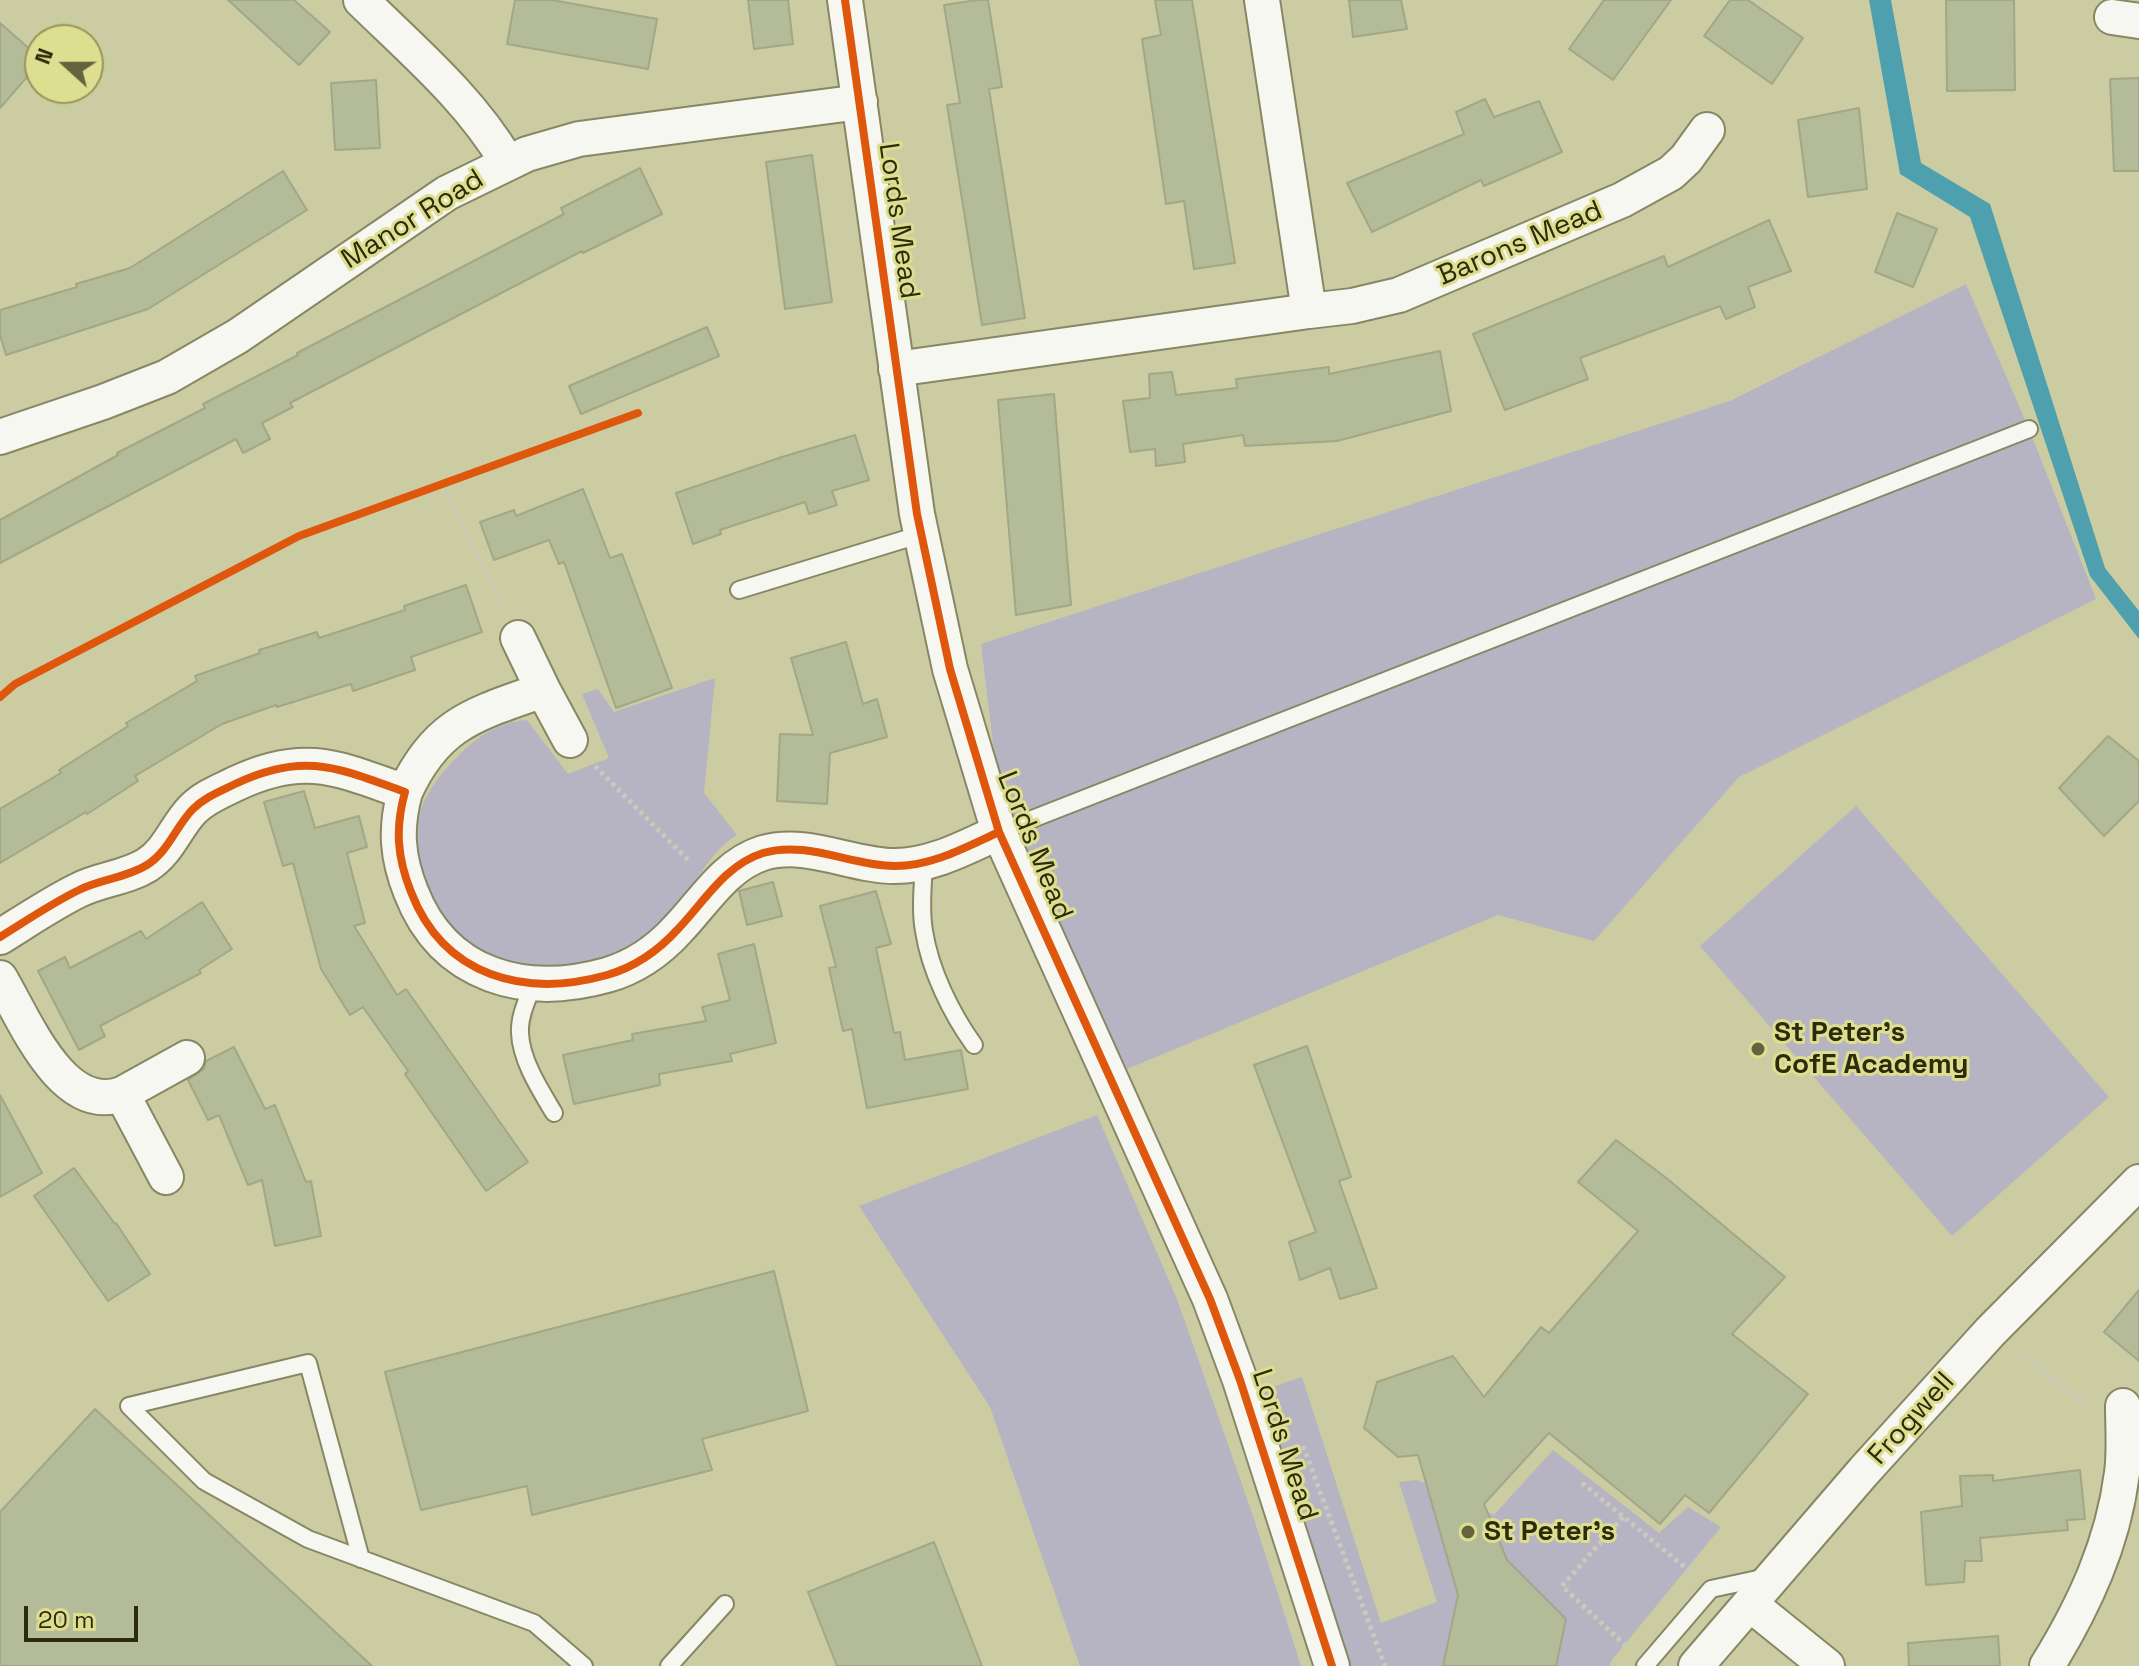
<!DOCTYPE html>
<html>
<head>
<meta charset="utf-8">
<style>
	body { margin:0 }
	#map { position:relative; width:2139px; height:1666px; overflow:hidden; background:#cccca2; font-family:"Space Grotesk",sans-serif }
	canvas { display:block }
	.north { position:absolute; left:24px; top:24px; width:80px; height:80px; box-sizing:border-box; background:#dede90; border:2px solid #97965b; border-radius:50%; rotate:291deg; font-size:22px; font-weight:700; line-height:32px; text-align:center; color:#2c2b0b }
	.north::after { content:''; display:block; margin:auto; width:28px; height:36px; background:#646340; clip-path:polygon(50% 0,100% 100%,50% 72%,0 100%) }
	.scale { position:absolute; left:24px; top:1606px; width:114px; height:36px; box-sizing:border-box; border:4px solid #2c2b0b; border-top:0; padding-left:10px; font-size:24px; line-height:28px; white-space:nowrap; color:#2c2b0b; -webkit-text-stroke:6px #dede90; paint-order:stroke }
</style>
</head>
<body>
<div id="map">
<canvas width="2139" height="1666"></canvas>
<div class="north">N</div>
<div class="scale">20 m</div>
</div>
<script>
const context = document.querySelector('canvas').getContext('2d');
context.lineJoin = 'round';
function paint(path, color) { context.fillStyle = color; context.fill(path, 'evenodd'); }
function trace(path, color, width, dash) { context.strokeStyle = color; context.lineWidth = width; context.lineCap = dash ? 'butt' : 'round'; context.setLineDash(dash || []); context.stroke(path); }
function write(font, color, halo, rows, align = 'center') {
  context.font = font + ' "Space Grotesk",sans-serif'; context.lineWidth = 6; context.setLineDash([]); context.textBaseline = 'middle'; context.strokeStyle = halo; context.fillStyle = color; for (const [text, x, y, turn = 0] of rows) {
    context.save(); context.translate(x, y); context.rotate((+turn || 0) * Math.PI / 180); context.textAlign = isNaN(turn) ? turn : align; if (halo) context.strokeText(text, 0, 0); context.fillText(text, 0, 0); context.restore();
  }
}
const green = new Path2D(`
	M 1966,284 L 2029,429 L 2096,599 L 1739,777 L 1594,941 L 1498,915 L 1127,1069 L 1003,825 L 981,644 L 1730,401 Z
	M 715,678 L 704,793 L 737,835 C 715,848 704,870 689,889 C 666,918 641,945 606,959 C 579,969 518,977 492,963 C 480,956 462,945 453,935 C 427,905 408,855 419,816 C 425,792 442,772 459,755 C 478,736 500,722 527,720 L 568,774 L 609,758 L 582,694 L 598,689 L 614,712 Z
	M 1856,806 L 2109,1097 L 1952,1236 L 1700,946 Z
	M 1097,1115 L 1177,1299 L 1252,1513 L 1301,1666 L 1080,1666 L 990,1407 L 859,1206 Z
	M 1302,1377 L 1381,1623 L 1437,1602 L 1399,1482 L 1417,1480 L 1494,1515 L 1553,1450 L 1659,1533 L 1688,1507 L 1721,1527 L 1611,1661 L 1610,1666 L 1347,1666 L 1264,1390 Z`);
const water = new Path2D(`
	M 1869,0 L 1891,0 L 1921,163 L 1990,204 L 2105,568 L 2139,611 L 2139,639 L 2090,576 L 1970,217 L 1900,174 Z`);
const building = new Path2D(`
	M 228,0 L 294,0 L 330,32 L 299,65 Z
	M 515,0 L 552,0 L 657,19 L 648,69 L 507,44 Z
	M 748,0 L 788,0 L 793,44 L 754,49 Z
	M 977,0 L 988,0 L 1002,87 L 989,89 L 1025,318 L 982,325 L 947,105 L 960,103 L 944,5 Z
	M 1155,0 L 1192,0 L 1235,263 L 1194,269 L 1184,201 L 1166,204 L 1142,39 L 1161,35 Z
	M 1349,0 L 1401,0 L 1407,29 L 1353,37 Z
	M 1604,0 L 1671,0 L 1613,80 L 1569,49 Z
	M 1730,0 L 1748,0 L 1803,38 L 1772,84 L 1704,36 Z
	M 1946,0 L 2014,0 L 2015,90 L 1947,91 Z
	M 0,23 L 40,58 L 40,62 L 0,108 Z
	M 2139,78 L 2139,171 L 2114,171 L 2110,79 Z
	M 376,80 L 380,148 L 335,150 L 331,83 Z
	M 1485,99 L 1494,117 L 1539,101 L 1562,152 L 1484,186 L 1481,180 L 1372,232 L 1347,183 L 1464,134 L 1456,112 Z
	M 1859,108 L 1867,189 L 1808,197 L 1798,120 Z
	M 812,155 L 832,302 L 785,309 L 766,162 Z
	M 640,168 L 662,214 L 583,253 L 582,251 L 290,403 L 293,407 L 262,423 L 270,439 L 243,453 L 236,439 L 0,563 L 0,520 L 118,455 L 117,453 L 205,408 L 203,404 L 298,355 L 297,353 L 564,214 L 561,208 Z
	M 283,171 L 307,210 L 148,309 L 6,355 L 0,335 L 0,310 L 77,287 L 76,284 L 130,268 Z
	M 1897,213 L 1937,229 L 1913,287 L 1875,272 Z
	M 1769,220 L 1791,271 L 1748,287 L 1755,307 L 1726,319 L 1720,306 L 1580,358 L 1588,379 L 1505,410 L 1473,334 L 1664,256 L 1668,267 Z
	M 707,327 L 719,356 L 581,414 L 569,386 Z
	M 1440,351 L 1451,411 L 1337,441 L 1245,446 L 1243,435 L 1183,444 L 1185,462 L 1156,466 L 1155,449 L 1130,452 L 1123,401 L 1150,398 L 1149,374 L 1172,372 L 1176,395 L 1237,388 L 1236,379 L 1329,367 L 1329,374 Z
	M 1054,394 L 1071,605 L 1016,615 L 998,400 Z
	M 855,435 L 869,480 L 832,491 L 837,505 L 809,514 L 805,502 L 720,530 L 721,534 L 693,544 L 676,493 L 782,457 Z
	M 583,489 L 610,558 L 622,554 L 672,688 L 616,708 L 564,562 L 559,564 L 549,540 L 494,560 L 480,522 L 514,510 L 516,516 Z
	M 466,585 L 482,632 L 411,657 L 415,670 L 353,691 L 351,684 L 277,707 L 276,705 L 222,724 L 135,776 L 138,781 L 87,814 L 86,812 L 0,863 L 0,809 L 61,773 L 59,770 L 128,726 L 126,723 L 197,681 L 195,676 L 260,653 L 259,650 L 317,632 L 319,638 L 405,610 L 404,606 Z
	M 846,642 L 863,704 L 877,699 L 887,737 L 830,753 L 827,804 L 777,801 L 780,734 L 813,735 L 791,658 Z
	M 2108,736 L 2139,761 L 2139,801 L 2104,836 L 2059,788 Z
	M 304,791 L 315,828 L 359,816 L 367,847 L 347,853 L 365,923 L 354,926 L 397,995 L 406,989 L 528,1162 L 486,1191 L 405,1074 L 408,1071 L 363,1007 L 350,1015 L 321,969 L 293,863 L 283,866 L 264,802 Z
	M 773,882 L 782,916 L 747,925 L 739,891 Z
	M 876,891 L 891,944 L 876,948 L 894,1033 L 900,1032 L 905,1060 L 961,1050 L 968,1089 L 867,1108 L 852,1029 L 843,1031 L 829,968 L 836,967 L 820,906 Z
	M 202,902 L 232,949 L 199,970 L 201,973 L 100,1026 L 105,1036 L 79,1050 L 38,971 L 65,957 L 70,968 L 141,931 L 146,939 Z
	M 754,944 L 776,1043 L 730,1054 L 732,1061 L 659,1074 L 660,1085 L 574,1104 L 563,1055 L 633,1040 L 632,1034 L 706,1021 L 702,1007 L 730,1000 L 718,954 Z
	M 1307,1046 L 1351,1177 L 1339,1181 L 1377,1288 L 1340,1299 L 1330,1268 L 1300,1280 L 1289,1242 L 1316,1232 L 1254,1065 Z
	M 234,1047 L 265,1109 L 275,1105 L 306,1182 L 311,1181 L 321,1236 L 275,1246 L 262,1180 L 248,1185 L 219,1115 L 208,1120 L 188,1080 L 204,1069 L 206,1061 Z
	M 0,1095 L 42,1173 L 0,1197 Z
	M 1616,1140 L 1665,1177 L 1785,1277 L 1732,1334 L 1808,1394 L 1709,1513 L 1685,1495 L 1660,1524 L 1549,1433 L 1484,1504 L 1507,1560 L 1566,1619 L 1556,1666 L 1443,1666 L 1458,1595 L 1418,1455 L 1398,1457 L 1364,1428 L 1377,1382 L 1453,1356 L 1484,1397 L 1541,1327 L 1549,1333 L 1638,1231 L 1578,1182 Z
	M 74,1168 L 115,1224 L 116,1223 L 150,1274 L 108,1301 L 34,1196 Z
	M 774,1271 L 808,1411 L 702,1439 L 712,1470 L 532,1515 L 527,1486 L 421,1510 L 385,1372 Z
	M 2139,1290 L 2139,1361 L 2104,1332 Z
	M 95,1409 L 372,1666 L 0,1666 L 0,1512 Z
	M 2080,1470 L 2085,1519 L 2067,1520 L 2068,1530 L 1980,1538 L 1982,1561 L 1965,1561 L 1964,1582 L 1926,1585 L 1921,1512 L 1962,1506 L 1960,1476 L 1993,1475 L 1993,1481 Z
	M 934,1542 L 982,1666 L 837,1666 L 808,1592 Z
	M 1998,1636 L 2000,1666 L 1909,1666 L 1908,1643 Z`);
const path = new Path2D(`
	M 443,484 L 503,608
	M 595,766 L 689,861
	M 2018,1353 L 2086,1405
	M 1303,1446 L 1385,1666
	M 1582,1483 L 1692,1573
	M 1623,1517 L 1562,1586 L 1626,1646`);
const service = new Path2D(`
	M 739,590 L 922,534
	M 999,832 L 2029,429
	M 924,863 C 923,885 920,909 924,931 C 930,970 951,1013 974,1045
	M 533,985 C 527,1000 519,1017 520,1033 C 521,1061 541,1091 554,1113
	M 361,1559 L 308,1363 L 129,1406 L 204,1481 L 308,1539 L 534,1623 L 584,1666
	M 669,1666 L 725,1604
	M 1645,1666 L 1711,1589 L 1767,1577`);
const minor = new Path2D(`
	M 361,0 C 413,51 470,99 507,162
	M 845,0 L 917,514 L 950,669 L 999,832 L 1210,1299 L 1240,1380 L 1332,1666
	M 2112,17 L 2139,21
	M 1309,311 L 1352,306 L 1399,295 L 1622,200 L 1671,173 L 1686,159 L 1707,130
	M 896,369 L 1309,311 L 1262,0
	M 0,437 L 103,402 L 167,377 L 238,336 L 447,193 L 527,154 L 579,139 L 860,102
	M 543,690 L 570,740
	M 405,792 C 437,722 476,714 543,690 L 518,638
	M 0,937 C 26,921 52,903 79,890 C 101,879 126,878 147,865 C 169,851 176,826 193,809 C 205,797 221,791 235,784 C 304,751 338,768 405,792 C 395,828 397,857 411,892 C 444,977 525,998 607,975 C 635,967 659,950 678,929 C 704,902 725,865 763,853 C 807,840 851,866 895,866 C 932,866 966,847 999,832
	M 0,978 C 24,1018 62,1116 122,1094 L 166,1177
	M 122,1094 L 187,1058
	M 1750,1604 L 1827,1666
	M 1696,1666 L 1864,1471 L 1990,1332 L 2139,1182
	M 2047,1666 C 2084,1606 2113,1544 2122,1473 C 2125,1451 2123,1428 2123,1406`);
const cycleway = new Path2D(`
	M 845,0 L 917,514 L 950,669 L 999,832 L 1210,1299 L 1240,1380 L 1332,1666
	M 0,697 L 15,684 L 299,536 L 638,413
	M 0,937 C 26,921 52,903 79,890 C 101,879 126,878 147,865 C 169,851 176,826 193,809 C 205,797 221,791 235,784 C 304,751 338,768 405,792 C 395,828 397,857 411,892 C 444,977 525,998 607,975 C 635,967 659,950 678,929 C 704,902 725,865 763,853 C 807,840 851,866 895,866 C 932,866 966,847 999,832`);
const markers = [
	[1758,1049,8,"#646340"],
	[1468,1532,8,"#646340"]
];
const streetNames = [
	["Manor Road",413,220,-32],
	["Lords Mead",898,221,82],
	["Barons Mead",1520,244,-23],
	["Lords Mead",1034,846,68],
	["Frogwell",1912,1419,-48],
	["Lords Mead",1284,1445,72]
];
const poiNames = [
	["St Peter's",1774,1033],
	["CofE Academy",1774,1065],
	["St Peter's",1484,1532]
];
paint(green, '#b6b3c2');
paint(water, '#4ea0af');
paint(building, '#b4bb99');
trace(building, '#a2a787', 2);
trace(service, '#888765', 20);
trace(minor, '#888765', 38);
trace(path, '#c9c9bc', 5, [4, 4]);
trace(service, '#f7f7f1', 16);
trace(minor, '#f7f7f1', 34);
trace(cycleway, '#df570c', 8);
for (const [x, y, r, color] of markers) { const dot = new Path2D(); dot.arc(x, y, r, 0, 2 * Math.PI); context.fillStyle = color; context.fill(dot); trace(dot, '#dede90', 3); }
write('28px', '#2c2b0b', '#dede90', streetNames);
write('bold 28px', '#2c2b0b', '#dede90', poiNames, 'left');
</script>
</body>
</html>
